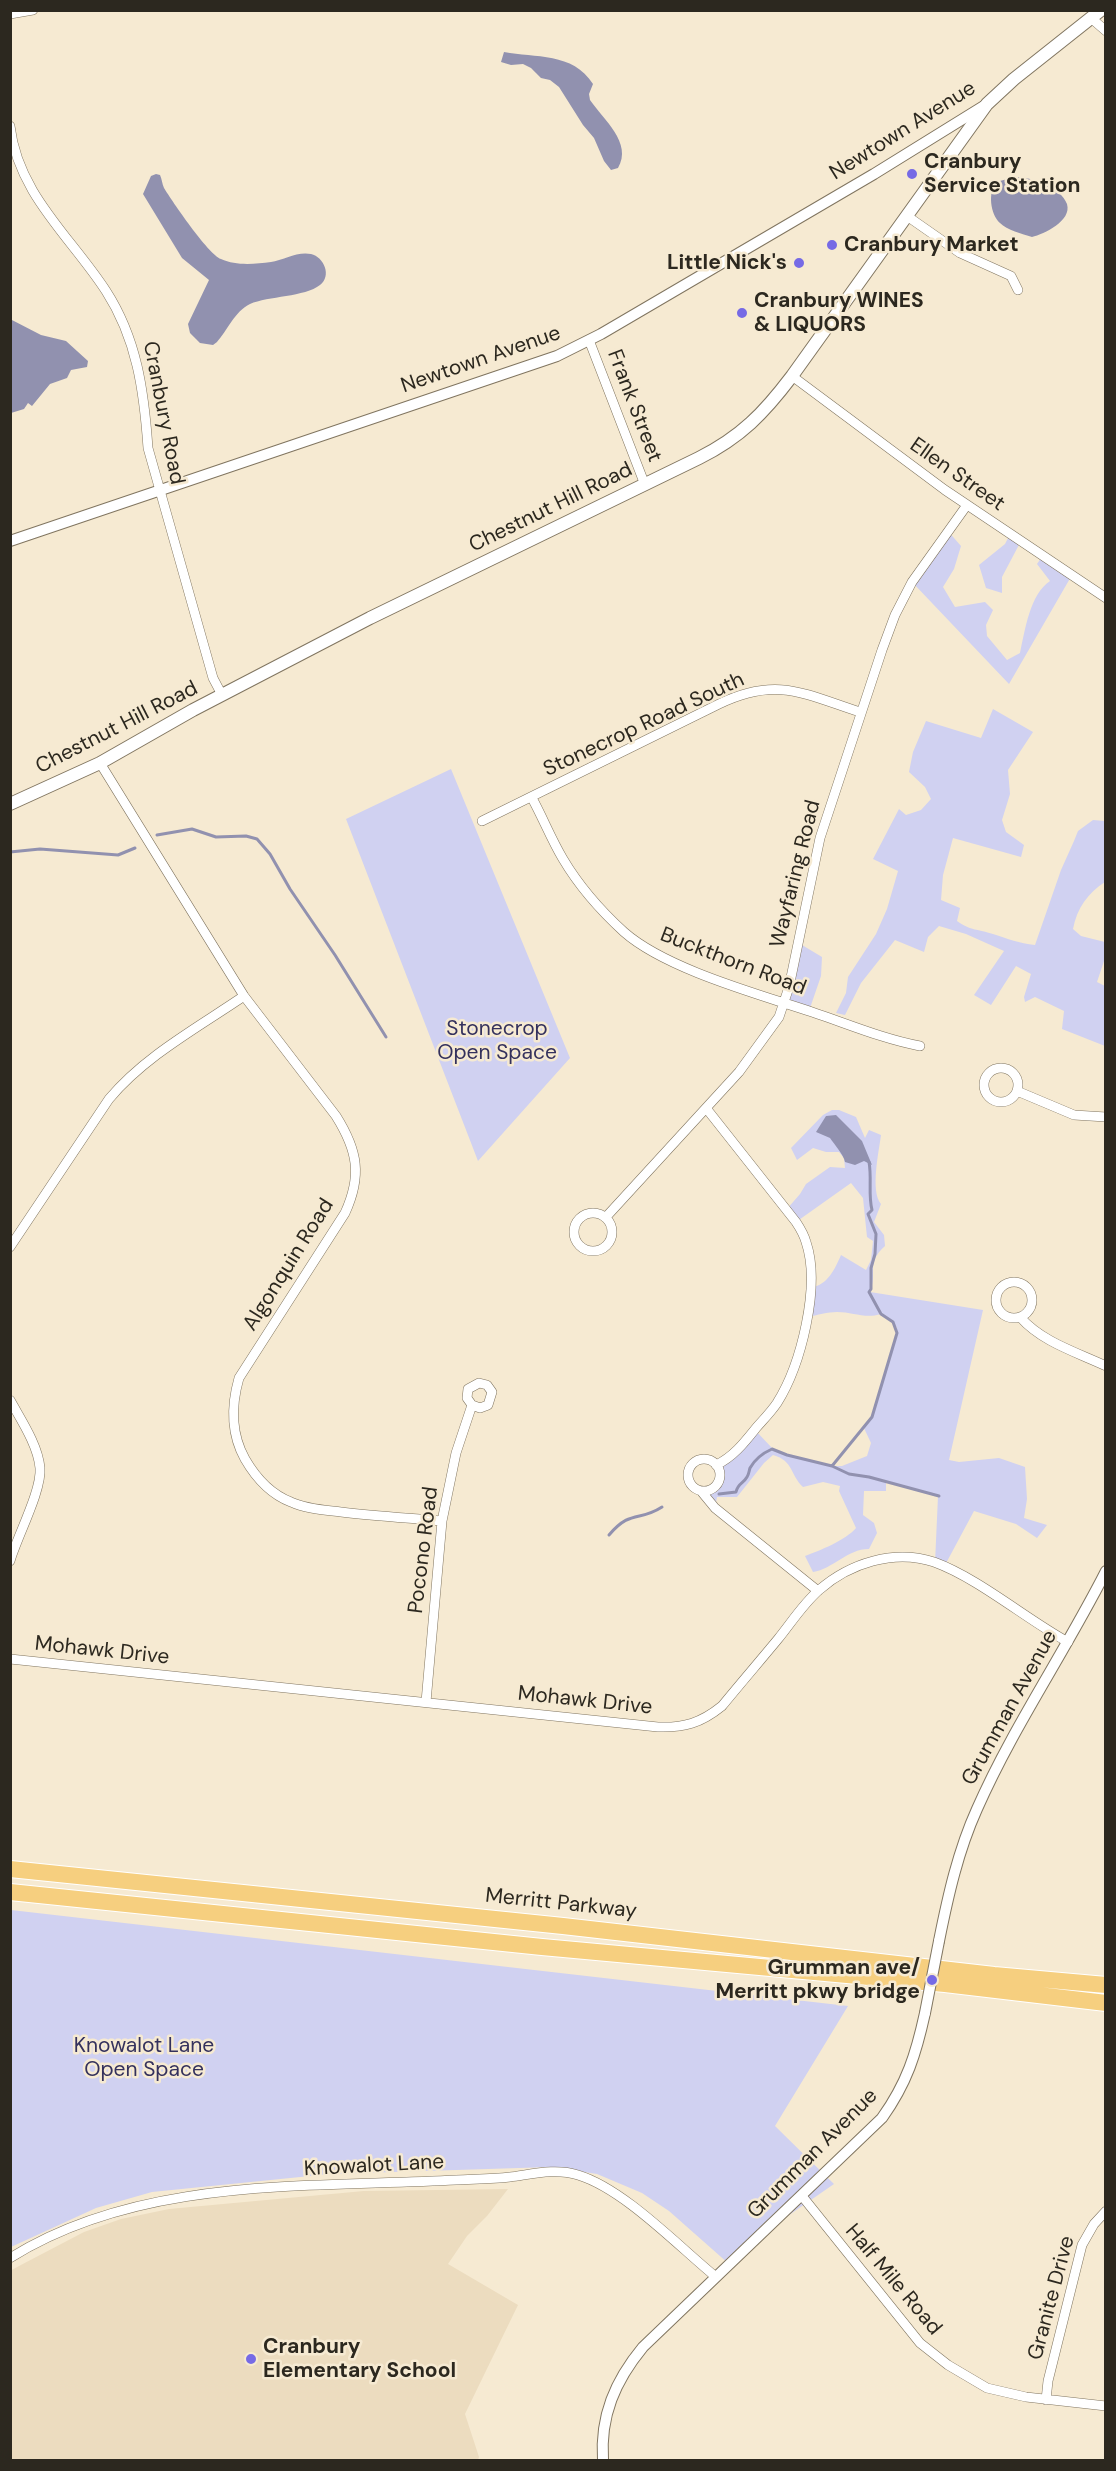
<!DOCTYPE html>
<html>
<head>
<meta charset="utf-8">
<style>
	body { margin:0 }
	#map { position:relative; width:1116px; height:2471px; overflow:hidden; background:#f6ead2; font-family:"DM Sans",sans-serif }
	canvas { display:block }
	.frame { position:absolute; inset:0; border:12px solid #2c281f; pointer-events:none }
</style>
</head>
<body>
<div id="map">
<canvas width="1116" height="2471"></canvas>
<div class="frame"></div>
</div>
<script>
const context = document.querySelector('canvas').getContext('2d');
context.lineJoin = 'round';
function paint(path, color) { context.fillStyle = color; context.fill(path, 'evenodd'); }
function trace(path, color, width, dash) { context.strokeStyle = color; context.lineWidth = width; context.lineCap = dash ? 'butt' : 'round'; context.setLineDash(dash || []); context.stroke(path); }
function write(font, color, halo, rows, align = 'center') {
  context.font = font + ' "DM Sans",sans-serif'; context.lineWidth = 5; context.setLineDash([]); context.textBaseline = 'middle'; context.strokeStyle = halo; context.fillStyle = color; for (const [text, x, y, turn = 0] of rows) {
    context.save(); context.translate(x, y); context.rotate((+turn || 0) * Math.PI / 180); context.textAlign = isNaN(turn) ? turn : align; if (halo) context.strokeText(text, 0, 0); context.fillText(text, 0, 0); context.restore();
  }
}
const built = new Path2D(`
	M 508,2189 L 487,2216 L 467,2236 L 448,2264 L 518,2305 L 465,2414 L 479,2457 L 478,2460 L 11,2460 L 10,2271 L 19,2266 L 84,2232 L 121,2219 L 169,2209 L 364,2191 Z`);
const green = new Path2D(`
	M 947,530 L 961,546 L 954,569 L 943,587 L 955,607 L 985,602 L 993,610 L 986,625 L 987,636 L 1007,660 L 1020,653 C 1025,630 1030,594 1050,581 L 1037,564 L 1043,555 L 1072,575 L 1009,684 L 912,582 Z
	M 1010,534 L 1021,541 L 1002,577 L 1002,593 L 986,588 L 979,565 L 1005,544 Z
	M 993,709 L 1033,732 L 1008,770 L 1010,794 L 1002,820 L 1006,832 L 1024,845 L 1021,857 L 953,838 L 943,875 L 941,900 L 960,908 L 957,921 C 971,931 978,929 993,934 C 1008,939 1019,943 1035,945 L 1061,870 L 1074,841 L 1078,831 L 1093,820 L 1105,821 L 1105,882 C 1088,893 1077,908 1073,929 L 1081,936 L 1105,942 L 1105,958 L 1097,982 L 1105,986 L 1105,1046 L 1062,1029 L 1064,1011 L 1035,997 L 1025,1002 L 1024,997 L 1031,974 L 1016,966 L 991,1005 L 974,995 L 1004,951 L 966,934 L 939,926 L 928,937 L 924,952 L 895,940 L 861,983 L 845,1015 L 836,1013 L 846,993 L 848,977 L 876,934 L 887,909 L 898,871 L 873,859 L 899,809 L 906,815 L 921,810 L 931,799 L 925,787 L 909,772 L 913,752 L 926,721 L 981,738 Z
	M 451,769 L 570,1058 L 478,1161 L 346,819 Z
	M 797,942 L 822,957 L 821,976 L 809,1011 L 785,1004 Z
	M 832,1110 L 839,1110 L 856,1117 L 865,1138 L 869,1130 L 881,1135 C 879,1151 870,1191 881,1204 L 874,1222 L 884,1235 L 885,1246 C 865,1264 878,1272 870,1292 L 983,1310 L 949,1460 L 959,1462 L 999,1458 L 1025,1467 L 1027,1499 L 1024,1518 L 1047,1525 L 1037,1538 L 1016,1524 L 974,1511 L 944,1567 L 935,1563 L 938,1496 L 886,1481 L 886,1491 L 864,1491 L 863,1515 L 874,1523 L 877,1533 L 869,1549 C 847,1549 833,1569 813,1572 L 805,1556 C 819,1551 846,1540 856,1528 L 839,1491 L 840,1486 L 823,1482 L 803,1487 C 790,1475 794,1461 773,1455 L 764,1463 L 737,1497 L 717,1497 L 715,1508 L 706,1491 C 719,1487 723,1476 716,1465 L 755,1430 L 773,1449 L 805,1460 L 832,1466 L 842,1466 L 867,1456 L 871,1443 L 863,1426 L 872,1417 L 893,1349 L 897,1328 L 893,1322 L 881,1314 C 865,1319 853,1312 837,1312 C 828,1312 817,1315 808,1317 L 811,1287 C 827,1286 835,1269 841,1255 L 866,1270 L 871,1260 L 873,1241 L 867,1237 L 863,1198 L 851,1183 L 796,1222 L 787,1209 L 800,1194 L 806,1184 L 830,1167 L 845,1168 L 844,1158 L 839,1152 L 826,1152 L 813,1148 L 797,1160 L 791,1148 L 823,1115 Z
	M 11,1910 L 848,2006 L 775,2126 L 834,2184 L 779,2222 L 729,2264 L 669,2211 L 642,2193 L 597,2174 L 551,2167 L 330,2174 L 152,2192 L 96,2208 L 11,2247 Z`);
const water = new Path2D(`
	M 504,52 C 535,58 573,52 593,84 L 589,94 L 590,100 C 603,119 633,143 618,168 L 611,170 L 604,161 L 594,138 L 583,125 L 559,87 L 550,80 L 541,78 L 531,68 L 523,64 L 511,65 L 501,62 Z
	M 156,174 L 160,175 C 162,179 162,184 164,188 C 172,201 208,254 221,259 C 236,266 255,264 271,262 C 283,260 298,251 311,254 C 324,257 332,276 320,285 C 305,297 268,296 250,304 C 235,311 227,331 217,342 L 213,345 L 200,343 L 190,333 L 188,324 L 209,280 L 182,258 L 143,194 L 151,176 Z
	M 1015,177 C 1031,177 1061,187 1067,204 C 1072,221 1044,234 1032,237 C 1022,234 1007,230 1000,223 C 990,214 988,192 996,182 Z
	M 10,319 L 41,335 L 66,341 L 88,361 L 87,367 L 71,370 L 67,378 L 50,384 L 32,406 L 28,403 L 24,409 L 11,413 Z
	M 836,1115 L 862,1141 L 872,1165 L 864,1161 L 855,1165 L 845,1162 C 844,1155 834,1144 830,1138 L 816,1132 L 826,1116 Z`);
const stream = new Path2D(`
	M 157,835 L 192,829 L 216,837 L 246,836 L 257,839 L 270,854 L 290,889 L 335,955 L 386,1037
	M 10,852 L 40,849 L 118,855 L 135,848
	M 832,1466 L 849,1474 L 869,1477 L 939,1496
	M 719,1494 L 736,1492 C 738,1483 743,1484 747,1477 C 749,1474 749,1471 750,1468 C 755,1459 763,1453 772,1449 L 787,1455 L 832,1466 L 872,1417 L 897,1333 L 893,1322 L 881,1314 L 869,1292 L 871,1289 L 871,1268 L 875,1254 L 876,1234 L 868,1214 L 872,1210 C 868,1195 872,1178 869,1162
	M 609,1535 C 631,1509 639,1522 662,1507`);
const minor = new Path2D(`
	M 10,14 L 33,10
	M 1091,18 L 1106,31
	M 10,126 C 18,194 71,237 106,291 C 137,339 144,391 148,448 L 213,678 L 222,695
	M 907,216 L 960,253 L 1011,276 L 1018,290
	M 589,340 L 645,485
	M 792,376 L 945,490 L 1106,598
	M 100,763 L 244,996 L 336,1116 C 358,1151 362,1176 345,1213 L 239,1378 C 231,1406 231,1434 245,1459 C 256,1478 270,1494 291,1502 C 306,1509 325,1510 341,1512 C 375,1516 408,1518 442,1521
	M 532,798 C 543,818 551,839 563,859 C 579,886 601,911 624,932 C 666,969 758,994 812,1012 C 848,1024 883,1039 920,1046
	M 482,821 L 719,704 C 777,676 804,694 860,712
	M984 1085a17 17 0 1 1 34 0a17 17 0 1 1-34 0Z
	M 1017,1091 L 1074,1115 L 1106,1117
	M 706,1108 L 796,1222 C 800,1228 804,1235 806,1242 C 821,1286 801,1365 777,1403 C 771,1412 763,1420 756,1428 C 744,1443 733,1457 716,1465
	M574 1232a19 19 0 1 1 38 0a19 19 0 1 1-38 0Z
	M 606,1217 L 739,1072 L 779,1017 L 789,987 L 820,838 L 882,650 L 895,615 L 912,582 L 967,505
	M 10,1247 L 109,1099 C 145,1056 197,1028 244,996
	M996 1300a18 18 0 1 1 36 0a18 18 0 1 1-36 0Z
	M 1020,1317 C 1042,1342 1076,1352 1106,1366
	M 10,1400 C 21,1420 38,1445 40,1468 C 42,1490 17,1537 10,1561
	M688 1475a16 16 0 1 1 32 0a16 16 0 1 1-32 0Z
	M 701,1491 L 715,1508 L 818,1591
	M 10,1659 L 658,1727 C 684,1728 701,1723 722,1706 C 740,1684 759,1662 778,1639 C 791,1623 803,1604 819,1590 C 850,1563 894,1549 934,1562 C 978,1578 1026,1619 1068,1642
	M 426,1702 L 442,1521 L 456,1453 L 472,1405 L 467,1398 L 468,1389 L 479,1383 L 487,1385 L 492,1392 L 488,1405 L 480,1408 L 472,1405
	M 802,2196 L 920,2343 L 948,2365 L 987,2388 L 1026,2397 L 1106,2406
	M 10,2258 C 141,2176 309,2188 456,2180 C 474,2179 492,2179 510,2177 C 533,2174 556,2168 578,2175 C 624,2189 678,2246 716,2277
	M 1046,2400 L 1048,2381 L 1082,2245 L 1094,2224 L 1106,2211`);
const tertiary = new Path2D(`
	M 10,541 L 557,356 L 601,334 L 874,174 L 987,104
	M 939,1941 C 948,1896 958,1851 977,1809 C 1013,1727 1065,1652 1106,1571
	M 603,2460 C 600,2416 615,2381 643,2347 L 882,2118 C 907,2083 916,2054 925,2013`);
const secondary = new Path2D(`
	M 10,804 L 100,763 L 193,710 L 370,618 L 699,458 C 741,437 764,413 792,376 L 987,104 L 1014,79 L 1101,10`);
const motorway = new Path2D(`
	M 10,1869 L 563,1926 L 994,1975 L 1106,1985
	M 10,1892 L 542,1947 L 945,1984 L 1106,2003`);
const tertiaryBridge = new Path2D(`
	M 925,2013 L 939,1941`);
const markers = [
	[912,174,6,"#766ae5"],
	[832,245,6,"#766ae5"],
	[799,263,6,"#766ae5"],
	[742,313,6,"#766ae5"],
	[932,1980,6,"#766ae5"],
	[251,2359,6,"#766ae5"]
];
const streetNames = [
	["Newtown Avenue",903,131,-32],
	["Newtown Avenue",481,360,-19],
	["Frank Street",634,406,69],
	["Cranbury Road",163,413,79],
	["Ellen Street",957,475,35],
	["Chestnut Hill Road",551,508,-26],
	["Stonecrop Road South",644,725,-25],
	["Chestnut Hill Road",117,728,-27],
	["Wayfaring Road",796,874,-76],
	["Buckthorn Road",733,962,21],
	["Algonquin Road",289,1265,-58],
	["Pocono Road",424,1550,-83],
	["Mohawk Drive",102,1651,6],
	["Mohawk Drive",585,1701,6],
	["Grumman Avenue",1010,1708,-61],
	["Merritt Parkway",561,1904,6],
	["Grumman Avenue",813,2154,-45],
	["Knowalot Lane",374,2166,-3],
	["Half Mile Road",893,2280,50],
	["Granite Drive",1052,2298,-75]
];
const poiNames = [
	["Cranbury",924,162],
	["Service Station",924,186],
	["Cranbury Market",844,245],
	["Little Nick's",787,263,"right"],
	["Cranbury WINES",754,301],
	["& LIQUORS",754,325],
	["Grumman ave/",920,1968,"right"],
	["Merritt pkwy bridge",920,1992,"right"],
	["Cranbury",263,2347],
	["Elementary School",263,2371]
];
const parkNames = [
	["Stonecrop",497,1029],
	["Open Space",497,1053],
	["Knowalot Lane",144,2046],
	["Open Space",144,2070]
];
paint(built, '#ecdcbf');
paint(green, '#d0d1f1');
paint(water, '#9191af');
trace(stream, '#9191af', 3);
trace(minor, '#807560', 10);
trace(tertiary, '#807560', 12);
trace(secondary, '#807560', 14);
trace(motorway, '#fff', 18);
trace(minor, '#fff', 9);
trace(tertiary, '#fff', 10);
trace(secondary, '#fff', 12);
trace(motorway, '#f6cf7f', 16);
trace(tertiaryBridge, '#807560', 12, []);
trace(tertiaryBridge, '#fff', 10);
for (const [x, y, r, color] of markers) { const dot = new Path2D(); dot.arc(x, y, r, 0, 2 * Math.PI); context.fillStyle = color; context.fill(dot); trace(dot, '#f6ead2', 2); }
write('21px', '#2c281f', '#f6ead2', streetNames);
write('bold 21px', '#2c281f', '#f6ead2', poiNames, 'left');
write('21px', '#34315d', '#f6ead2', parkNames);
</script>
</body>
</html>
